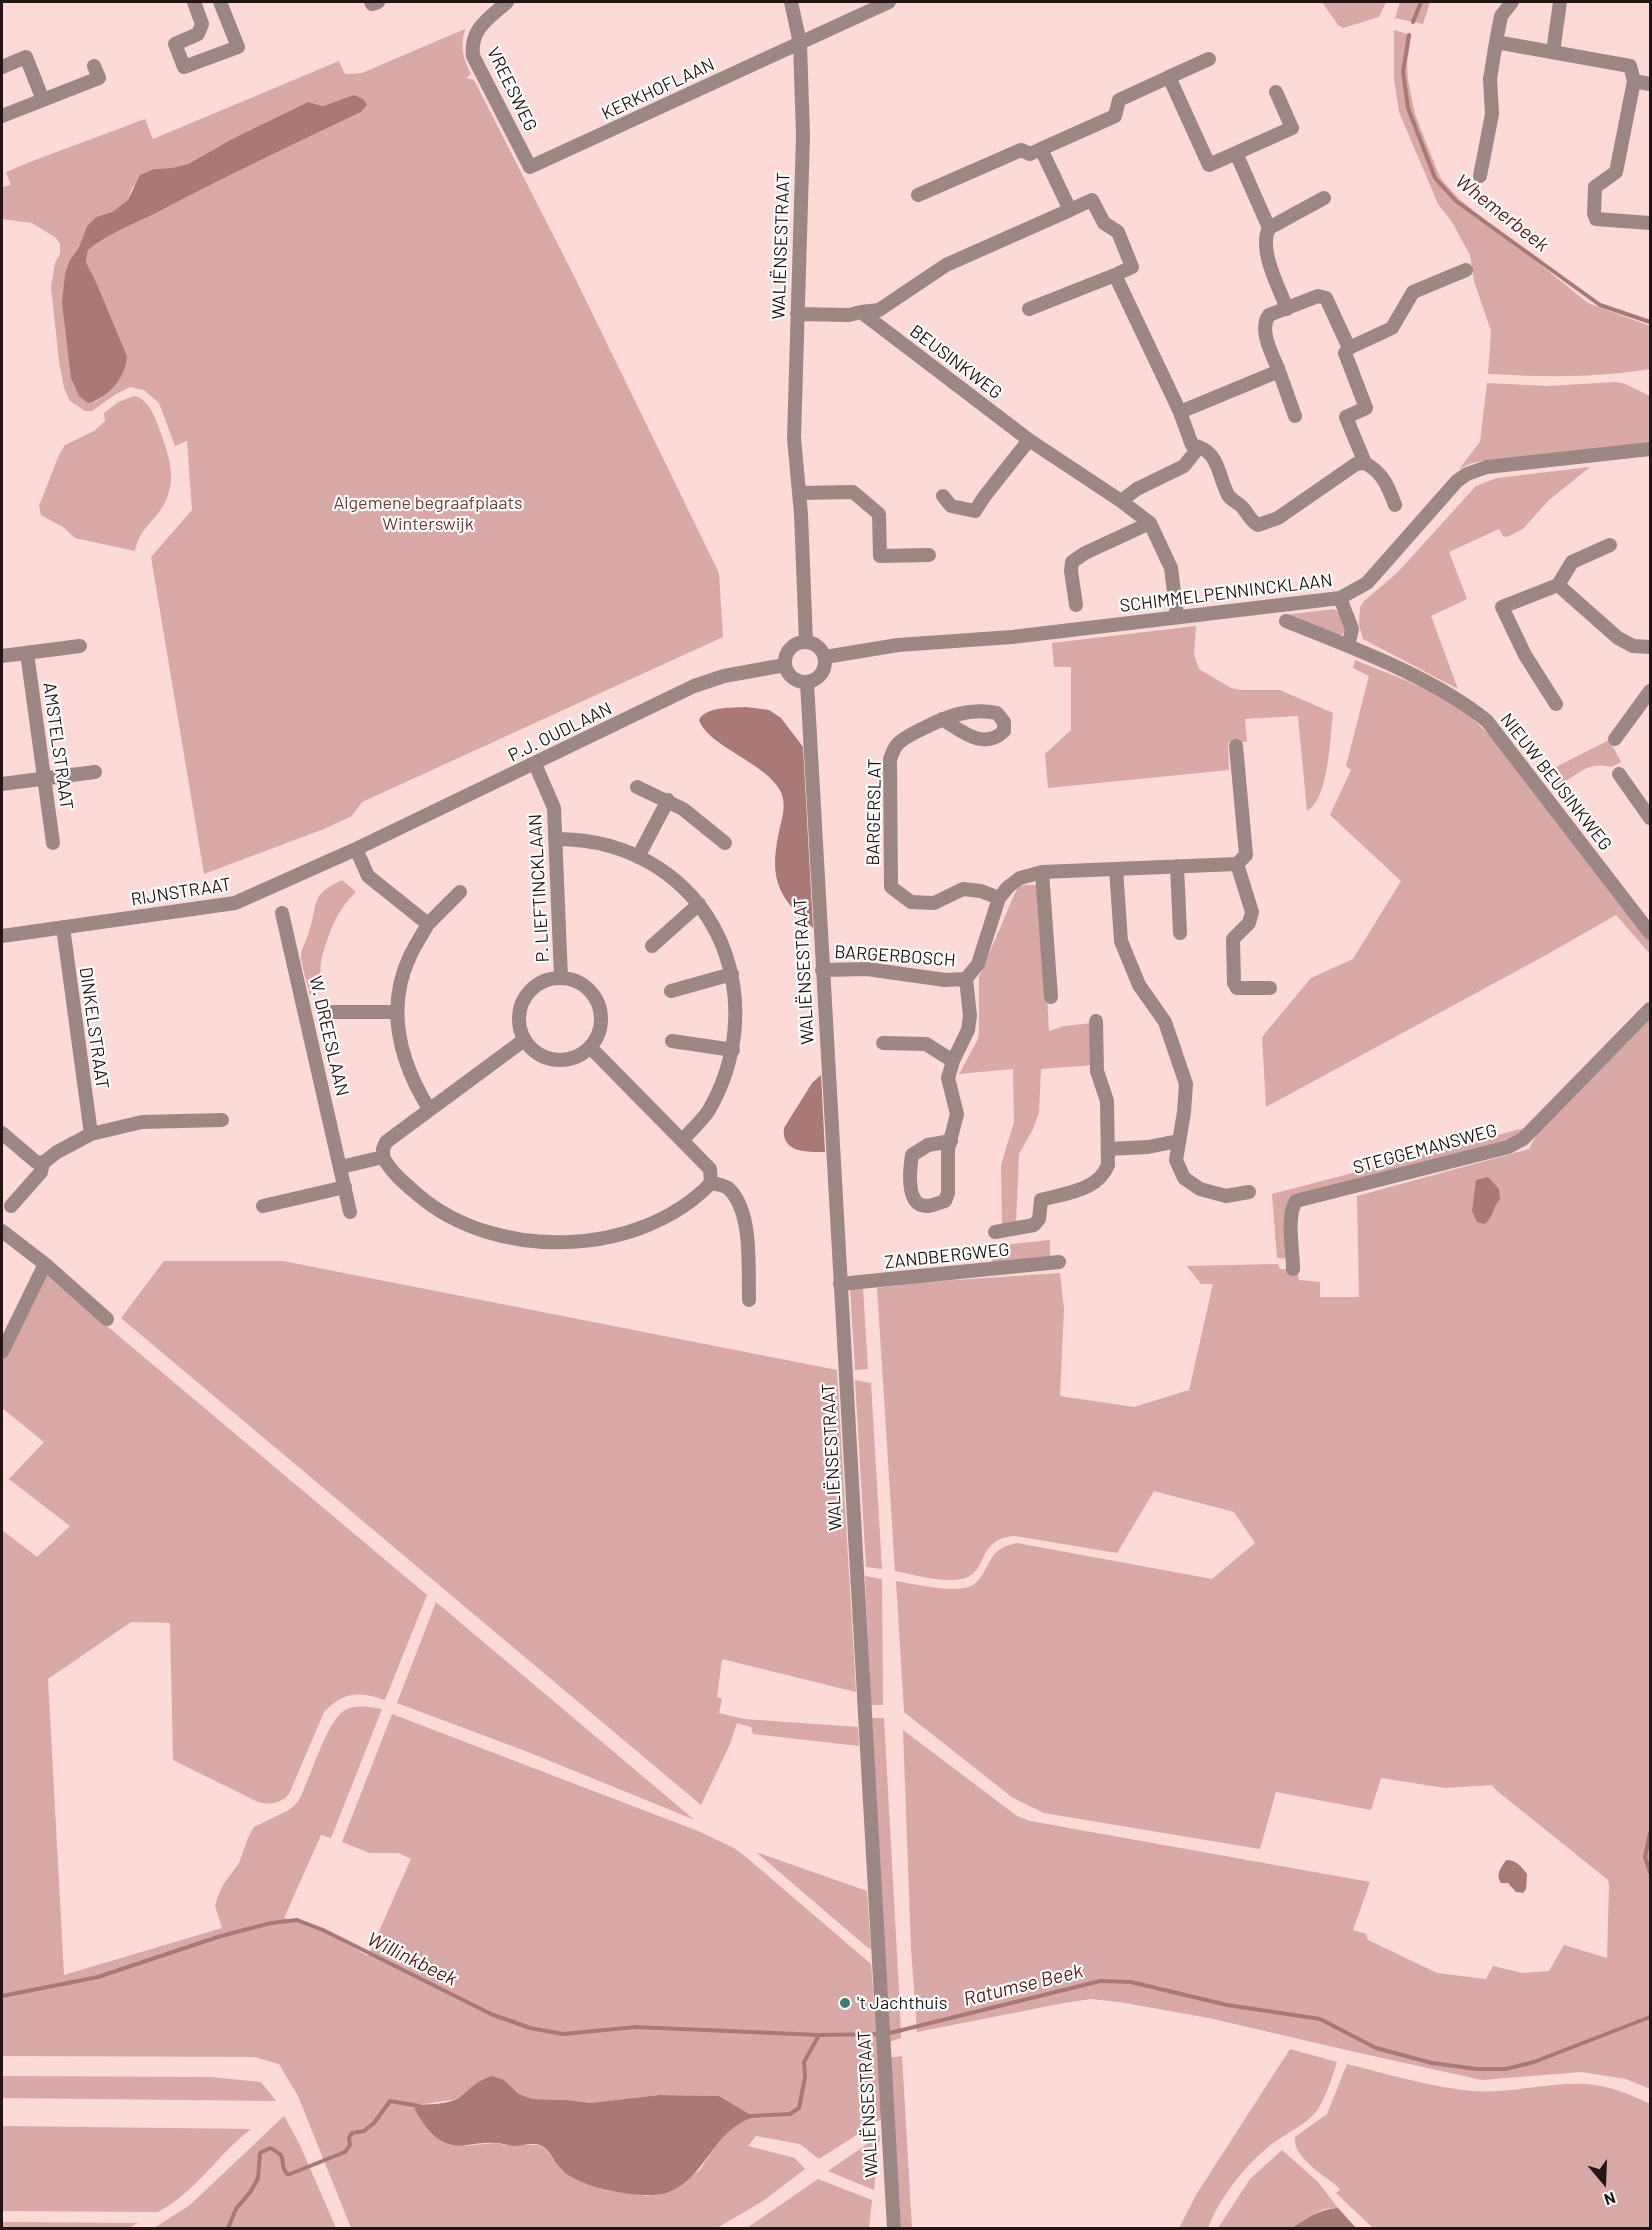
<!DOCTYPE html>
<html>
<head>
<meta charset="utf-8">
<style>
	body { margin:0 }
	#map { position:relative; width:1652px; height:2230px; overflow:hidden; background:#fbdad7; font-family:Barlow,sans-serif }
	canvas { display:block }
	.frame { position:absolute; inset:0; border:3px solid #231514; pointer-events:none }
	.north { position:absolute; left:1574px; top:2152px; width:60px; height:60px; -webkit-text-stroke:4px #fff; paint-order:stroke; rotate:161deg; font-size:16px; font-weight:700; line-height:24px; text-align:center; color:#231514 }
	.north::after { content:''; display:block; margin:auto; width:21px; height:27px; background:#231514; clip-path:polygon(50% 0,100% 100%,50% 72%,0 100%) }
</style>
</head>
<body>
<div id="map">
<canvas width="1652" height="2230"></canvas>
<div class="frame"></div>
<div class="north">N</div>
</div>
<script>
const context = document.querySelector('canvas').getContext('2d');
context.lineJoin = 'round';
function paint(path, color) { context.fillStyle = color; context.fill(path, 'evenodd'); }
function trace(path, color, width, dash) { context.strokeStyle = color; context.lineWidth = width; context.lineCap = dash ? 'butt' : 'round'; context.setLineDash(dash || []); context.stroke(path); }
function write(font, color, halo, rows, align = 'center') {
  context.font = font + ' Barlow,sans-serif'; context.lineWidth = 4.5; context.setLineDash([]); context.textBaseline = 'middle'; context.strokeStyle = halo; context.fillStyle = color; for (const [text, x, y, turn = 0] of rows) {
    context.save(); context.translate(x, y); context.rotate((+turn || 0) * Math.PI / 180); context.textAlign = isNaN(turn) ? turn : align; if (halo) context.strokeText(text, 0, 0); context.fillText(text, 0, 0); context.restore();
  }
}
const green = new Path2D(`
	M 1322,2 L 1386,2 L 1379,17 L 1343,28 L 1338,25 Z
	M 1400,2 L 1430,2 L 1423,24 L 1395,18 Z
	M 465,29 C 460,47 463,58 471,74 L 466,78 L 474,80 L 573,274 L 719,573 L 723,637 L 362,802 L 352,816 L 324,829 L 204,874 L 151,557 L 192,510 L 187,441 L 175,446 L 159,403 L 144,390 L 130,387 L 116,394 L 92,411 L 85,411 L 70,401 L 64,388 L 59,361 L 51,287 L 55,263 L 60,254 L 60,244 L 56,238 L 32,223 L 2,219 L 2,187 L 11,185 L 6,172 L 35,160 L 145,119 L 153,139 L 339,61 L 345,74 L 362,73 ZM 308,102 L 323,106 L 334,102 L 361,112 C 294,144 226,176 160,211 C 135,224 110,232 88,250 L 86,262 L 97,284 L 127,356 C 126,376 112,392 95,402 L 70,260 L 79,247 L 87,226 L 96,217 L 112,212 L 128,200 L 132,188 L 154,169 L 172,168 L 188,164 L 234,138 Z
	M 1394,30 L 1411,35 L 1407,64 L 1408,80 L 1415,114 L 1437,170 L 1442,180 L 1459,199 L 1588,303 L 1650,326 L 1650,369 C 1597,378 1542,377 1488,374 L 1491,331 L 1474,281 L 1470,255 L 1452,222 L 1438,204 L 1399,112 L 1394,78 Z
	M 1616,382 L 1625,384 L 1650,396 L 1650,443 L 1484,461 L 1472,463 L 1459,469 L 1480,442 L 1487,383 L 1547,386 Z
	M 134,396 C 146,398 153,412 157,423 C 169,456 182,485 156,516 C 146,527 137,537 135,551 L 75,538 L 63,527 L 41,515 L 39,506 L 59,455 L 65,445 L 94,431 L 105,421 L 104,413 L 118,402 Z
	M 1590,467 L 1548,501 L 1523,529 L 1507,537 L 1503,536 L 1499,529 L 1449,552 L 1467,599 L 1431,616 L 1458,689 L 1363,639 L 1359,625 L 1360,607 L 1364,601 L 1397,573 L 1476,486 L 1497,478 Z
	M 1334,609 L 1341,614 L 1347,628 L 1340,637 L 1284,615 Z
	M 1196,626 L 1194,655 L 1199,669 L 1231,688 L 1241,690 L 1280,690 L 1333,713 C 1330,737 1329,799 1307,811 L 1298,716 L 1245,719 L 1247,742 L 1228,742 L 1229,770 L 1048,788 L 1045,754 L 1071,730 L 1071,667 L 1054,667 L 1052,643 Z
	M 1355,660 C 1390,675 1436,689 1466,713 C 1482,726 1495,742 1509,757 L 1650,940 L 1650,954 L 1616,915 L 1546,955 L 1266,1107 L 1262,1037 L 1311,978 L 1353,959 L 1401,881 L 1330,815 L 1351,770 L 1346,766 L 1369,676 L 1353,668 Z
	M 1609,740 L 1621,762 L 1611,767 C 1585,760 1577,778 1556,785 L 1552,780 L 1552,771 L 1558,766 Z
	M 342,880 L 356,892 C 338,909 330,929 323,953 C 318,968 324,985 310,995 C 307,983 303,971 301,958 C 300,949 307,941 309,932 C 319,901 309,896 342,880 Z
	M 1024,885 L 1041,885 L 1049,1031 L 1064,1026 L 1092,1023 L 1093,1065 L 1041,1069 L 1039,1112 L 1033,1129 L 1019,1154 L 1016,1224 L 1002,1225 L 1001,1165 L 1014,1122 L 1013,1069 L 959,1074 L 978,1039 L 979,1032 L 979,977 L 1015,893 L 1018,888 Z
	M 1650,1018 L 1650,2089 L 1626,2079 L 1581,2072 L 1482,2080 L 1355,2052 L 1209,2018 L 1119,2002 L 1091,1999 L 1064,2003 L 917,2032 L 911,1948 L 903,1730 L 1017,1816 L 1030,1821 L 1370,1882 L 1353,1930 L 1366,1934 L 1368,1940 L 1437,1973 L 1486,1979 L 1493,1966 L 1522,1973 L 1549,1971 L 1564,1945 L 1607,1958 L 1609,1886 L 1608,1880 L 1496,1790 L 1492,1785 L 1445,1788 L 1381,1778 L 1371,1810 L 1276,1792 L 1260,1849 L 1044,1813 L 1013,1798 L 904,1712 L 896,1581 C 915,1584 954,1594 971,1586 C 987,1578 987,1554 1004,1547 C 1008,1545 1013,1544 1017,1543 L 1212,1579 L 1255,1543 L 1234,1512 L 1154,1491 L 1117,1553 L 1015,1536 C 977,1538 988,1571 965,1578 C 944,1584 916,1575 895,1571 L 877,1288 L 911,1283 L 1060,1273 L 1064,1309 L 1060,1396 L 1134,1407 L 1189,1390 L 1213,1284 L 1201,1284 L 1187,1266 L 1278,1264 L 1280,1269 L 1297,1269 L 1299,1280 L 1320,1282 L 1320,1297 L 1359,1297 L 1357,1196 L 1529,1149 L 1537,1133 Z
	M 1532,1126 L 1518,1141 L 1296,1201 L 1291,1259 L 1277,1258 L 1272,1194 Z
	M 1050,1240 L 1050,1256 L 992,1263 L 992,1246 Z
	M 164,1261 L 283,1261 L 837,1370 L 856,1692 L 722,1659 L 717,1697 L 722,1699 L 719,1713 L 744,1719 L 858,1727 L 859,1746 L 753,1734 L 751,1727 L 737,1723 L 730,1744 L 701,1805 L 121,1318 Z
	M 45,1274 L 427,1595 L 385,1700 C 359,1691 343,1692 324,1712 L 289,1794 C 280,1804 270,1805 258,1802 L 173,1760 L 170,1623 L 131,1622 L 48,1679 L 64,1975 L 222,1928 L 215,1906 L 218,1896 L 223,1885 L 239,1863 L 248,1838 L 254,1827 L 289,1810 L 298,1802 C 310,1780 326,1721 345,1710 C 356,1704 370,1707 382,1709 L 331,1838 L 321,1835 L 284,1918 L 314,1926 L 368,1956 L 411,1859 L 399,1853 L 370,1853 L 342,1842 L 392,1714 L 698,1831 L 734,1848 L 746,1857 L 871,1964 L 883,2118 L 819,2159 L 800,2144 L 756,2136 L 748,2146 L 795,2158 L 805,2169 L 763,2201 L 717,2228 L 351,2228 L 298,2096 L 279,2064 L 255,2057 L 2,2056 L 2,1530 L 37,1557 L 70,1526 L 9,1479 L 44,1442 L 2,1408 L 2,1361 ZM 504,2080 L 519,2094 L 532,2099 L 567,2100 L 590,2103 L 659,2095 L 719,2096 L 753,2117 L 739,2122 L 720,2139 L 699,2171 L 648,2196 L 605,2189 L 561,2170 L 546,2149 L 539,2145 L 505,2145 L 495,2143 L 464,2146 L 424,2123 L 418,2115 L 416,2105 L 452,2100 Z
	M 850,1288 L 863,1288 L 868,1369 L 855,1370 Z
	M 855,1380 L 871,1383 L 882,1569 L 866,1567 Z
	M 865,1576 L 882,1579 L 883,1705 L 871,1705 Z
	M 436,1602 L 691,1817 L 695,1820 L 528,1752 L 397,1703 Z
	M 872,1718 L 884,1718 L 900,2009 L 901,2038 L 889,2042 Z
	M 756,1852 L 867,1891 L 871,1949 L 867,1947 Z
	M 1290,2049 L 1337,2062 C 1332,2077 1327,2095 1318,2109 C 1306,2126 1283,2134 1267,2148 C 1243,2168 1219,2199 1208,2228 L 1179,2228 L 1196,2195 Z
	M 902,2056 L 912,2228 L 901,2228 L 889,2058 Z
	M 1347,2064 C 1388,2074 1430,2087 1472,2091 C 1510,2094 1548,2082 1586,2084 C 1609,2086 1630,2094 1650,2104 L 1650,2228 L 1373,2228 L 1336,2193 L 1340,2190 L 1337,2186 C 1323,2175 1292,2156 1295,2137 L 1327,2114 Z
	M 2,2076 L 210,2077 L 261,2082 L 276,2101 L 2,2098 Z
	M 284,2116 L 299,2143 L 336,2228 L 154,2228 L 190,2205 Z
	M 2,2126 L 251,2129 C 218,2154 196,2192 158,2212 L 2,2211 Z
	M 880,2135 L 874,2190 L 828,2171 Z
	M 1282,2150 L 1318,2182 L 1338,2208 L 1324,2209 L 1308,2217 L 1292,2228 L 1218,2228 L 1250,2179 Z
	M 818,2179 L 872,2200 L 869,2228 L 747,2228 Z
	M 2,2222 L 138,2223 L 128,2228 L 2,2228 Z`);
const water = new Path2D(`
	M 354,95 L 363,99 L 367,105 L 361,112 C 294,144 226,176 160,211 C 135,224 110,232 88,250 L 86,262 L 97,284 L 127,356 C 126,377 109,398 88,403 L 79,396 L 71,378 L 62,303 L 65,274 L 70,260 L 79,247 L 87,226 L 96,217 L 112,212 L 128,200 L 140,175 L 154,169 L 172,168 L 188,164 L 234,138 L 308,102 L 323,106 Z
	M 746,707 L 769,710 L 781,718 L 803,747 L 813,928 C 775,895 769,876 780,827 C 783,815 786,804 781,792 C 766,762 708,747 699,720 C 706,706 732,708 746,707 Z
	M 821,1075 L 825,1152 C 807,1152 781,1153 784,1128 L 812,1083 Z
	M 1488,1177 L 1499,1189 L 1500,1199 C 1493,1207 1493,1217 1485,1224 L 1477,1222 L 1472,1211 L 1476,1180 Z
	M 1506,1860 C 1516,1860 1521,1866 1527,1874 L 1526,1889 L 1523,1893 L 1516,1892 L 1508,1883 L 1501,1883 C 1495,1874 1501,1868 1506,1860 Z
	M 492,2076 L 504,2080 L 519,2094 L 532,2099 L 567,2100 L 590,2103 L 659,2095 L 719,2096 L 754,2117 C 711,2130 707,2179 666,2193 C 642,2200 578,2188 561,2169 C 553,2162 551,2149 540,2145 C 532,2142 522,2146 513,2146 C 507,2145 501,2143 495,2143 C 486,2142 476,2144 467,2145 C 441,2149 427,2131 415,2110 L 416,2105 C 428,2104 449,2105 460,2097 C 473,2087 474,2082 492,2076 Z
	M 1338,2208 L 1356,2228 L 1292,2228 C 1307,2218 1319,2209 1338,2208 Z`);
const stream = new Path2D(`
	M 1413,22 L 1421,2
	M 1409,35 L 1403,72 L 1408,108 L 1435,178 L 1456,201 L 1600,305 L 1650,322
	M 1650,1833 L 1645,1857 L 1650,1872
	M 2,1996 L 98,1977 L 221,1936 L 271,1923 L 297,1920 L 323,1930 L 491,2014 L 530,2028 L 563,2034 L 636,2027 L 819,2035
	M 886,2034 L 1100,1981 L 1131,1982 L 1227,2005 L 1320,2019 L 1376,2048 L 1432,2063 L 1477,2069 L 1506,2069 L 1534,2062 L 1650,2017
	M 750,2116 L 790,2114 L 799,2108 L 805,2077 L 804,2062 L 819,2035 L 879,2034
	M 228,2228 L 236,2209 L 251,2191 L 258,2178 L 260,2153 L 270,2148 C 291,2158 277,2162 287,2174 L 290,2174 L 345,2152 L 350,2145 L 349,2138 L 352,2133 L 364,2131 L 374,2123 L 390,2101 L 419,2106`);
const minor = new Path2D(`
	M 194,2 L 202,24 L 198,34 L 175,44 L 184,67 L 238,47 L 220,2
	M 371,2 L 372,4 L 378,2
	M 507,2 C 488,19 470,29 473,56 L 530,167 L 889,2
	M 791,2 L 800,43 L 803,136 L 794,438 L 801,514 L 806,642
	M 1496,42 L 1501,16 L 1512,2
	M 1553,52 L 1560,2
	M 2,67 L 26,57 L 43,100
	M 1169,77 L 1209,59
	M 1634,81 L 1616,172 L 1595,187 L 1594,213 L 1596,219 L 1650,223
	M 2,116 L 99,78 L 94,66
	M 1236,153 L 1292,128 L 1276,92
	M 1480,176 L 1492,114 L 1490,79 L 1496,42 L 1630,66 L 1634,81 L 1650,84
	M 918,195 L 1021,150 L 1030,154 L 1041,149
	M 1070,210 L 1092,200 L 1104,223 L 1118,232 L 1132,267 L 1115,275 L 1180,412 L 1192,445 L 1199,447 L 1184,466 L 1137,489 L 1121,501
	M 1269,228 L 1324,198
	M 1029,309 L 1115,275
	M 861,312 L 1029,440 L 1121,501 L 1150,523 L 1171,568 L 1177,616
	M 797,314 L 849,315 L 861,312 L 879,310 L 946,265 L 1070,210 L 1041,149 L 1115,116 L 1119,100 L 1169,77 L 1209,165 L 1236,153 L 1269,228 C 1258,250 1279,287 1287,309
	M 1279,371 L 1295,416
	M 1180,412 L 1279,371 C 1273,356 1258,330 1269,315 L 1318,296 L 1326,298 L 1349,348 L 1392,328 L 1413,292 L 1466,270
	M 1199,447 C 1219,454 1219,478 1228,495 C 1232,501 1238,502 1242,507 C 1248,513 1250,521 1258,525 L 1278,518 L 1356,464 L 1365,463 L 1346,417 L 1366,408 L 1345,353 L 1349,348
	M 1365,463 C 1383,473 1388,486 1395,505
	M 799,493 L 853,492 L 879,514 L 880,556 L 929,555
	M 943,496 L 951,506 L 975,511 L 984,497 L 1029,440
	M 1558,585 L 1572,562 L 1610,545
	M 1340,598 L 1352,629 L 1348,646
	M 1076,605 L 1071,571 L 1072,562 L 1085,553 L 1150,523
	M 1286,621 C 1351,647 1433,677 1487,721 L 1650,933
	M785 662a20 20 0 1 1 40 0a20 20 0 1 1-40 0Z
	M 27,653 L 53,843
	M 2,656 L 80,646
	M 825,657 L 898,645 L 1012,637 L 1340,598 L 1367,583 L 1457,481 L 1467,474 L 1487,467 L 1650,449
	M 807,683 L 894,2228
	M 1556,704 L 1525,655 L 1502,607 L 1558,585 L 1618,638 L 1633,646 L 1650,647
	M 942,719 C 962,731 983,751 1004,731 L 1004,722 L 997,713 C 969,707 945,717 920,730 C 912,734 901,739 896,746 C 893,750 892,755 890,759 L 891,887 L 911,902 L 934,903 L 963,889 L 981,891 L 999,898
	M 1615,739 L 1650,691
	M 535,764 L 554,808 L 561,977
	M 1619,774 L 1650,818
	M 2,784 L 95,772
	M 637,787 L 683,809 L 725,843
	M 556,839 C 575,839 592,841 610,846 C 727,880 767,1009 709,1110 C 702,1121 690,1131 682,1141
	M 356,849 L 368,876 L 428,924 C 422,935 415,945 410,956 C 385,1009 400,1062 429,1109
	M 638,857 L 668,800
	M 1237,864 L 1252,912 L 1249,923 L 1233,939 L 1234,983 L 1237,988 L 1270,988
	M 1177,866 L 1180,933
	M 1116,869 L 1121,941 L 1139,985 L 1165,1022 L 1186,1084 L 1184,1112 L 1176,1160 L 1184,1178 L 1200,1189 L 1226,1196 L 1249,1192
	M 1042,872 L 1051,997
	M 282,913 L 350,1212
	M 428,924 L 460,892
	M 63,927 L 91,1134
	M 2,936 L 235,903 L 356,849 L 694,686 L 724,676 L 785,665
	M 652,946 L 699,904
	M 822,970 L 867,969 L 945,980 L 966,979 L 978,964 L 999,898 L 1008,887 L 1020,878 L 1042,872 L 1237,864 L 1246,855 L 1236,746
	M519 1019a41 41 0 1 1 82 0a41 41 0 1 1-82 0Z
	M 671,991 L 732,974
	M 330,1012 L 397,1012
	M 672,1041 L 733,1050
	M 883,1043 L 926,1044 L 953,1061 L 968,1030 L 970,1016 L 966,979
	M 2,1133 L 36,1162 L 43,1163
	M 951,1141 L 928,1145 L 912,1155 C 910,1168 906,1199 921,1205 C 929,1208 938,1203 945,1201 L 948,1193 L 948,1149 L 957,1114 L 948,1078 L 953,1061
	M 1108,1149 L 1148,1147 L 1178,1141
	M 383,1157 L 383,1149 L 386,1142 L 524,1040
	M 341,1167 L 383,1157 C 391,1172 404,1183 417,1194 C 495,1262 639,1258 711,1183 L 710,1169 L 590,1047
	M 711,1183 C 717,1184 725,1185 729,1189 C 753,1212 748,1268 749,1300
	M 11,1206 L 41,1172 L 43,1163 L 57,1152 L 91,1134 L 142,1122 L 222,1120
	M 263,1206 L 345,1187
	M 2,1231 L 45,1264 L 107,1319
	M 995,1232 L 1034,1225 L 1039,1219 L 1041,1200 C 1065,1193 1098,1191 1108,1165 L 1107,1101 L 1097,1071 L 1096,1021
	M 1293,1269 C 1293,1249 1286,1217 1296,1201 L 1508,1147 L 1523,1139 L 1650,1009
	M 840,1284 L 1059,1262
	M 2,1352 L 45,1264`);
const markers = [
	[845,2003,6,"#3b7f73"]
];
const streetNames = [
	["VREESWEG",512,89,64],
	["KERKHOFLAAN",658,89,-25],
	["WALIËNSESTRAAT",781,246,-88],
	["BEUSINKWEG",956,362,37],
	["SCHIMMELPENNINCKLAAN",1226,593,-7],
	["P.J. OUDLAAN",560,732,-26],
	["AMSTELSTRAAT",58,746,82],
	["NIEUW BEUSINKWEG",1556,782,52],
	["BARGERSLAT",874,812,-89],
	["P. LIEFTINCKLAAN",539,888,-93],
	["RIJNSTRAAT",181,892,-9],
	["BARGERBOSCH",895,956,4],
	["WALIËNSESTRAAT",804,971,-93],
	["DINKELSTRAAT",94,1028,82],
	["W. DREESLAAN",329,1036,77],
	["STEGGEMANSWEG",1425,1149,-15],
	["ZANDBERGWEG",947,1256,-6],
	["WALIËNSESTRAAT",832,1457,-93],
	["WALIËNSESTRAAT",868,2104,-93]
];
const parkNames = [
	["Algemene begraafplaats",428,503],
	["Winterswijk",428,524]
];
const poiNames = [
	["'t Jachthuis",857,2003]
];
const waterNames = [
	["Whemerbeek",1502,213,38],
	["Willinkbeek",412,1959,26],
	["Ratumse Beek",1023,1985,-14]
];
paint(green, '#d8a9a6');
paint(water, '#a87975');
trace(stream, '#a87975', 4);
trace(minor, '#9d8785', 14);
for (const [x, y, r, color] of markers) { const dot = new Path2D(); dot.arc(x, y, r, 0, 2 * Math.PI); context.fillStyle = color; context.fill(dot); trace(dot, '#fff', 2); }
write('18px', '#231514', '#fff', streetNames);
write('18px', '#773836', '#fff', parkNames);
write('18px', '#231514', '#fff', poiNames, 'left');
write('italic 20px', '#5a1d1d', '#fff', waterNames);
</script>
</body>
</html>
